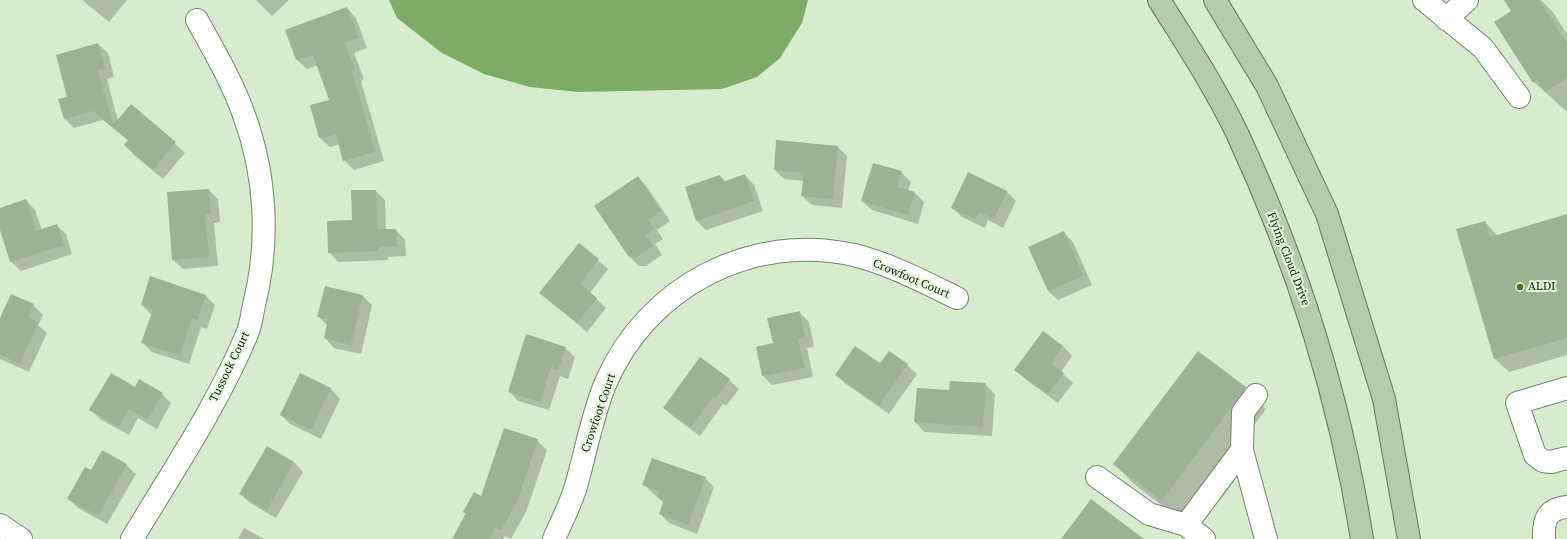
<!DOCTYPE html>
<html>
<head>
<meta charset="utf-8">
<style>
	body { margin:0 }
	canvas { display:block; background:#d7eccc }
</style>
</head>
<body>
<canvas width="1567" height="539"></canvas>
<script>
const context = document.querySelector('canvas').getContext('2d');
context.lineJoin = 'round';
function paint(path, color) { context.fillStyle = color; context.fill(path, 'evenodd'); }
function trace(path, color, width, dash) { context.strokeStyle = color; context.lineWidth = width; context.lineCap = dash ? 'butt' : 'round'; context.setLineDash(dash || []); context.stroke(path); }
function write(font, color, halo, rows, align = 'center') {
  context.font = font + ' "Source Serif 4",serif'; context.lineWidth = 4; context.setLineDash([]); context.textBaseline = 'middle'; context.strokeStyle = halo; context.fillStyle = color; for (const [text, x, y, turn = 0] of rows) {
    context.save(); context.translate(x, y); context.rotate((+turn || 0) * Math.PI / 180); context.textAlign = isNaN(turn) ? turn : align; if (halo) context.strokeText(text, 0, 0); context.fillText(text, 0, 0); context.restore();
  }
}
const water = new Path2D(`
	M 389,0 L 808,0 L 802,23 L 780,58 L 757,77 L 722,89 L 578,92 L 530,87 L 484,74 L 442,53 L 397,18 Z`);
const shadow = new Path2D(`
	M 82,0 L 127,0 L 109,22 Z
	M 256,0 L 289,0 L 272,16 Z
	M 1515,0 L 1541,0 L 1552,11 L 1567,34 L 1567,112 L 1534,82 L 1495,22 L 1512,11 Z
	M 347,8 L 356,18 L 367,48 L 354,53 L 364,79 L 361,81 L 384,161 L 354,170 L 344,160 L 340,144 L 330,147 L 320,138 L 311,106 L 330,101 L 318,65 L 307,69 L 297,60 L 287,31 Z
	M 98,44 L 108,53 L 114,77 L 107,79 L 118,121 L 131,105 L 185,153 L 163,179 L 134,155 L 125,145 L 129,141 L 103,120 L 74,128 L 65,119 L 60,100 L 68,97 Z
	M 838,147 L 847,156 L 842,208 L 812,205 L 802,196 L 804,181 L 784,179 L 775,170 Z
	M 901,172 L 911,182 L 908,191 L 915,193 L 924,202 L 918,224 L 872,210 L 862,201 Z
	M 969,173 L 1007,192 L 1016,201 L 1003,228 L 988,220 L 985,228 L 962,217 L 952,207 Z
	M 745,175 L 754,185 L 763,211 L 706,230 L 697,221 L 720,176 L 726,182 Z
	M 638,177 L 647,187 L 670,221 L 657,230 L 663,239 L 655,244 L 662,255 L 646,266 L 639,266 L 630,257 Z
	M 209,190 L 218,199 L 220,222 L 214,223 L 218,266 L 183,269 L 173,260 L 168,193 Z
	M 376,191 L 385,200 L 386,230 L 396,230 L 405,240 L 406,256 L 388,257 L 388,260 L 338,262 L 329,252 Z
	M 26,200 L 35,210 L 42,230 L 56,225 L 66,234 L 72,254 L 21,271 L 11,262 L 0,227 L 0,209 Z
	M 1567,215 L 1567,355 L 1509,372 L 1495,359 L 1457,230 L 1485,222 L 1498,236 Z
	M 1064,233 L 1073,242 L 1092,285 L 1058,300 L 1048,291 Z
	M 579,245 L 608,269 L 590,293 L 606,308 L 587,332 L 541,293 Z
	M 326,287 L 363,296 L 372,305 L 361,354 L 334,348 L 325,338 L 328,326 L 319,317 Z
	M 11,295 L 33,305 L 43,315 L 38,325 L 47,333 L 29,372 L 0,359 L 0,321 Z
	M 205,295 L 215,305 L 207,329 L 201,327 L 189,364 L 152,352 L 142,342 L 152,315 L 142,305 Z
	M 799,312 L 809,322 L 814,347 L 807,348 L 813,377 L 772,385 L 763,376 L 774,344 Z
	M 1063,346 L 1072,356 L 1061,372 L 1073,383 L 1058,403 L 1025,379 L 1016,370 Z
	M 565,348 L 575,357 L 568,379 L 560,376 L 549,410 L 518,401 L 509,391 Z
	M 1199,353 L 1245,388 L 1266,409 L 1183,521 L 1135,485 L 1114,464 Z
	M 880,364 L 907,365 L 917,374 L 889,414 L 846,384 L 836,375 Z
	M 300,375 L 331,389 L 340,399 L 321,439 L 290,424 L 281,415 Z
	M 729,380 L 739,389 L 726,406 L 723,404 L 700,436 L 674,417 L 664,408 Z
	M 985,384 L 995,394 L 992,436 L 924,432 L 915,422 L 918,389 L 950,391 Z
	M 135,388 L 162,394 L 171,403 L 157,429 L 138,418 L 129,435 L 100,419 L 91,410 Z
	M 537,440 L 547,450 L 526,512 L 511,539 L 505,536 L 503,539 L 453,539 L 467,514 L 464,512 L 482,497 Z
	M 294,462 L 303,472 L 276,518 L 250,503 L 240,494 Z
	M 126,465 L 136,474 L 107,524 L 78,508 L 68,498 L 91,471 Z
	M 705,478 L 714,487 L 697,534 L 669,523 L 660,514 L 664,503 L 644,485 Z
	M 244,528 L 264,539 L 238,539 Z`);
const building = new Path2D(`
	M 1504,0 L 1539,0 L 1567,44 L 1567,78 L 1545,92 L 1537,80 L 1533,83 L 1494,22 L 1511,11 Z
	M 347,7 L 359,38 L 345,43 L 355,70 L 352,71 L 375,152 L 343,161 L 336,134 L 319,138 L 310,105 L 329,100 L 313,55 L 296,60 L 285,30 Z
	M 98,43 L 105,68 L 98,70 L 113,125 L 131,104 L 176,142 L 153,170 L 124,145 L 128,140 L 93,111 L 64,119 L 58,99 L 67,97 L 56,55 Z
	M 776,140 L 838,146 L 833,199 L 801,196 L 804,173 L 774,170 Z
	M 873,163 L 902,171 L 897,187 L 915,192 L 908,215 L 861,201 Z
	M 968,172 L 1007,191 L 994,219 L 979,212 L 975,219 L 951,208 Z
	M 745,174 L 754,201 L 696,221 L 685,187 L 720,175 L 723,182 Z
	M 638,176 L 661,211 L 648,220 L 654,229 L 646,235 L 653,246 L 636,257 L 629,257 L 594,206 Z
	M 209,189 L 211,213 L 205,214 L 209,257 L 172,260 L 167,192 Z
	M 351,190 L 376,190 L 377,229 L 396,229 L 397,247 L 379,247 L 379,251 L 328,253 L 327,221 L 352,220 Z
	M 26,199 L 36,231 L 57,224 L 64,245 L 10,262 L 0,230 L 0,208 Z
	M 1567,214 L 1567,338 L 1494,359 L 1456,229 L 1485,221 L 1490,237 Z
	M 1064,231 L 1083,276 L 1048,291 L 1028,247 Z
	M 579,243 L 599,259 L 580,284 L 597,298 L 577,323 L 539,293 Z
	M 150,276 L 206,295 L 197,320 L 192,318 L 180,355 L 141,343 L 153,309 L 141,305 Z
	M 325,286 L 363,295 L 351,345 L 324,338 L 328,319 L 317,317 Z
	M 11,294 L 34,304 L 28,317 L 38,323 L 20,364 L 0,355 L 0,318 Z
	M 800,311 L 805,338 L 798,339 L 805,368 L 762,376 L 756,347 L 773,343 L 767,318 Z
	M 1043,331 L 1063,346 L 1051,363 L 1064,373 L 1048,394 L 1014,370 Z
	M 526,334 L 566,347 L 558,370 L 551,367 L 540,402 L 508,392 Z
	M 855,346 L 880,363 L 889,351 L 908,364 L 879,405 L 835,375 Z
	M 1198,351 L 1246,387 L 1162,501 L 1113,464 Z
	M 700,357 L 730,379 L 716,398 L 714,395 L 691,427 L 663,408 Z
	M 111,373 L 135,387 L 139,379 L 163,393 L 147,420 L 129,409 L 119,427 L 89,410 Z
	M 300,373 L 331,388 L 311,430 L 280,415 Z
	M 950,381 L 986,383 L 983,427 L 914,422 L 917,388 L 949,390 Z
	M 504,428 L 538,439 L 517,502 L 501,530 L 495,527 L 489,539 L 452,539 L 466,513 L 463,512 L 474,492 L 481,496 Z
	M 267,446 L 294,462 L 267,510 L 239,494 Z
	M 102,450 L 127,464 L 98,516 L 67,499 L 85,467 L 91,470 Z
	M 652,458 L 706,477 L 688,525 L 659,514 L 664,500 L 657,497 L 659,491 L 642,485 Z
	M 1091,499 L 1144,539 L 1061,539 Z`);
const minor = new Path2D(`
	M 1424,0 L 1483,48 L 1519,97
	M 1446,19 L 1467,0
	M 1567,388 L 1517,403 L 1535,455 L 1543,461 L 1551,462 L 1567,458
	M 1242,450 L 1243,412 L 1256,395
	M 1097,477 L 1149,514 L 1186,525
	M 0,525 L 21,539
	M 132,539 C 172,472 217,406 247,334 C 251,325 252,314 254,305 C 270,242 266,175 244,115 C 232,81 214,51 197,20
	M 554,539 C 561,522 571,504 576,486 C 586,452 592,415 606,382 C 648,286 752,232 854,255 C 890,264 924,282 957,298
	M 1204,539 L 1186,525 L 1242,450 L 1266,539
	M 1544,539 C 1543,520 1547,509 1567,507`);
const major = new Path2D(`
	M 1159,0 C 1186,43 1215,87 1237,133 C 1297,262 1340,399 1362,539
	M 1215,0 L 1267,86 L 1327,214 L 1384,399 L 1409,539`);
const markers = [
	[1520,287,4,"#407a13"]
];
const streetNames = [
	["Flying Cloud Drive",1288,259,69],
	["Crowfoot Court",911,279,23],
	["Tussock Court",230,367,-64],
	["Crowfoot Court",599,413,-71]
];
const poiNames = [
	["ALDI",1528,287]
];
paint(water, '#7eac66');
paint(shadow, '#0003');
paint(building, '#9db293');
trace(minor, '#738669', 24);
trace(major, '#5c784e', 24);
trace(minor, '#fff', 22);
trace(major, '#b5cca9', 22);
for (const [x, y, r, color] of markers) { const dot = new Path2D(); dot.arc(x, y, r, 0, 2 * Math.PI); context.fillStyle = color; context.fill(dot); trace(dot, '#e4f9d9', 1.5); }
write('12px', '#131b10', '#e4f9d9', streetNames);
write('12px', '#131b10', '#e4f9d9', poiNames, 'left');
</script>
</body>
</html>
